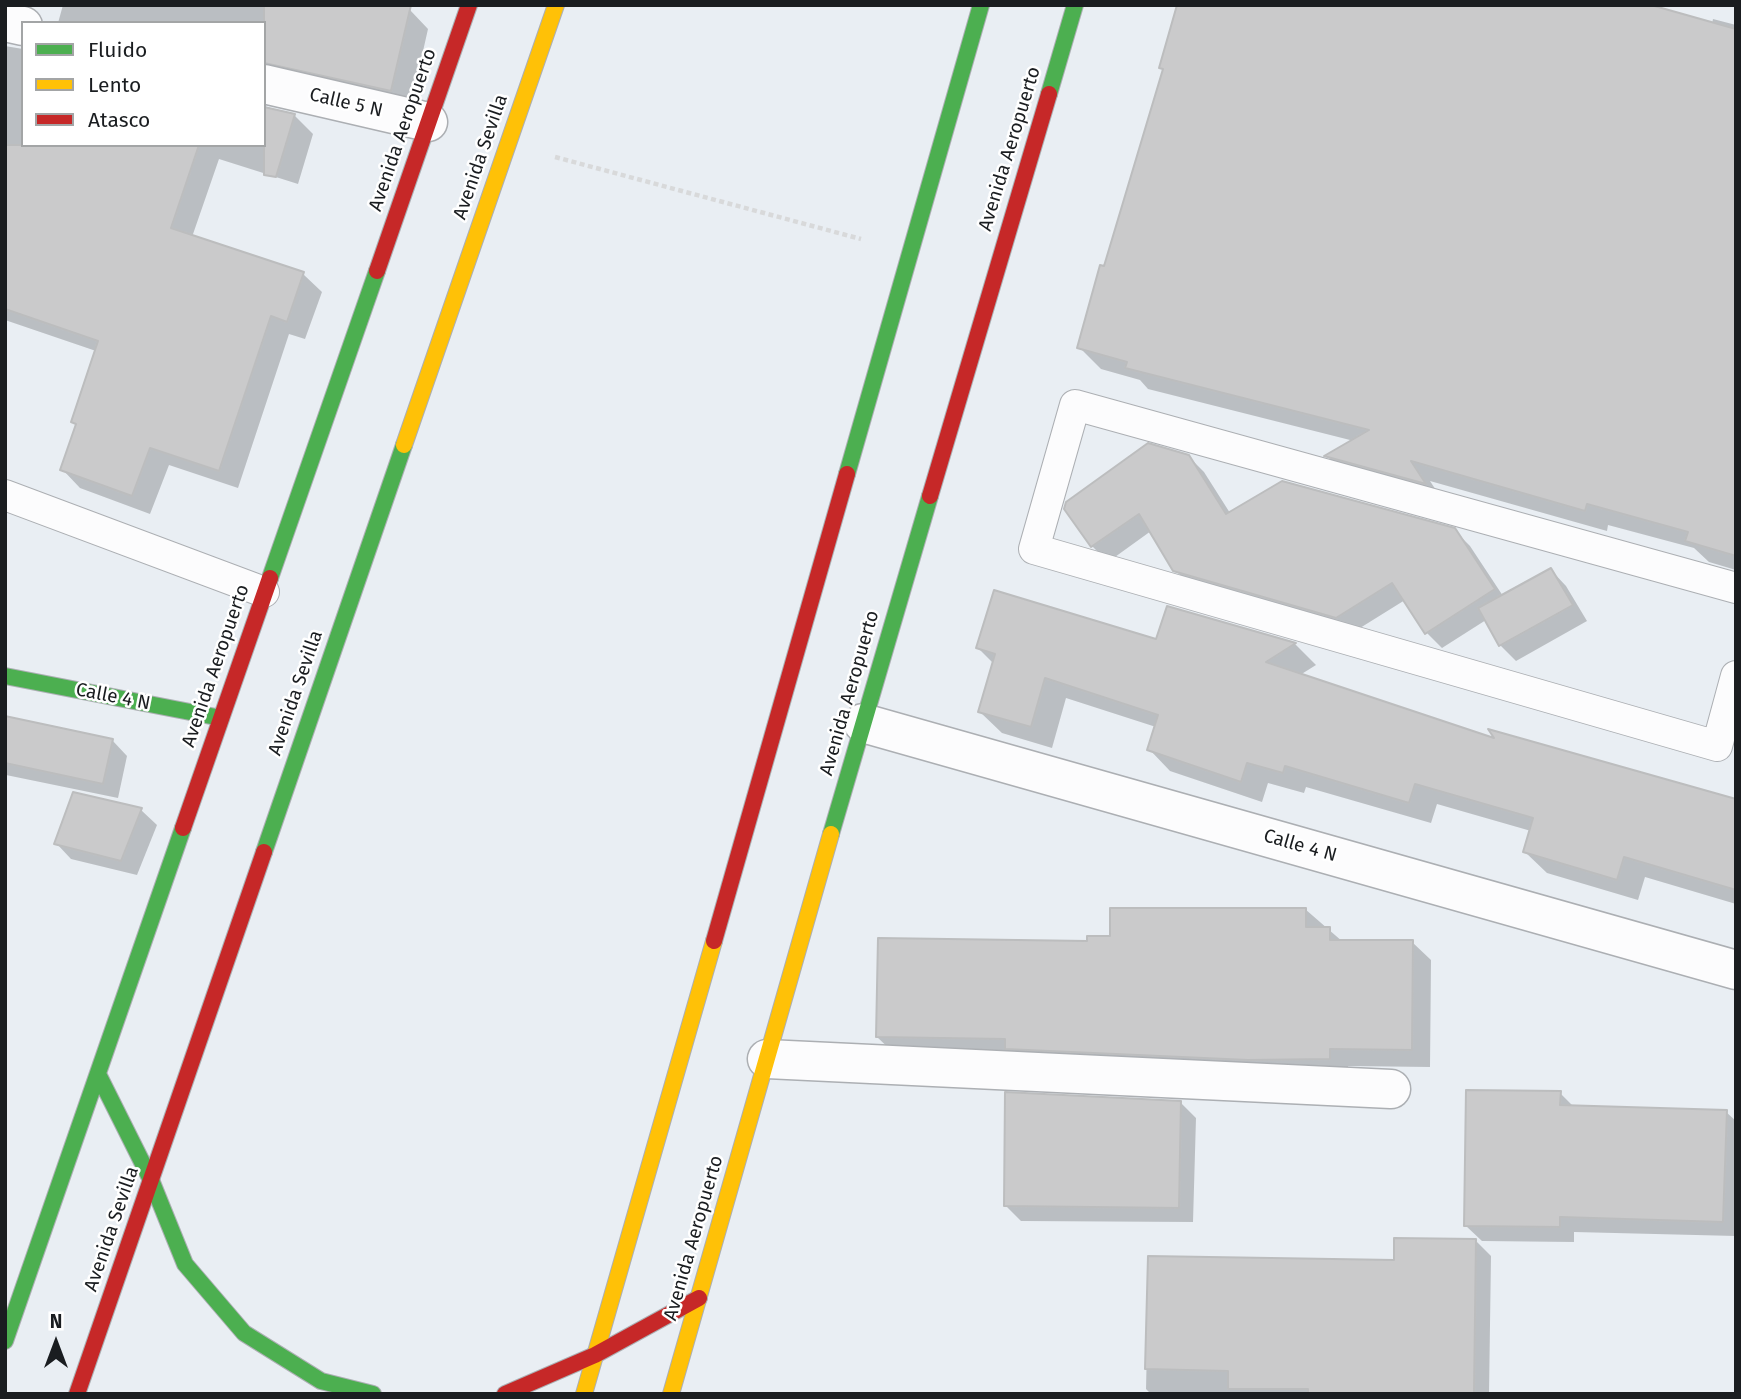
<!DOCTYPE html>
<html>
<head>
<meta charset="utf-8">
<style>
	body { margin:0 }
	#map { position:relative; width:1741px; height:1399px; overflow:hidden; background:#e9eef3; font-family:"Fira Sans",sans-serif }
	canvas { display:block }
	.frame { position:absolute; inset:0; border:7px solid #1a1d20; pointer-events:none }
	.legend { position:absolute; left:21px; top:21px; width:245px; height:126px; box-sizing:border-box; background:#fff; border:2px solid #a3a5a6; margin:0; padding:9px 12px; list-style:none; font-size:21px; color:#1a1d20 }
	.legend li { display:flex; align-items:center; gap:14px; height:35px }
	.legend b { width:35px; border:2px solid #a3a5a6 }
	.north { position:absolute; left:21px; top:1308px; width:70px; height:70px; -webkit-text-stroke:5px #fff; paint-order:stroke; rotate:0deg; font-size:19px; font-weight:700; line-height:28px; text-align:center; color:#1a1d20 }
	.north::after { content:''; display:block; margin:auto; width:24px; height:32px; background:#1a1d20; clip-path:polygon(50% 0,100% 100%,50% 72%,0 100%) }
</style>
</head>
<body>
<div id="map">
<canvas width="1741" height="1399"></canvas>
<div class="frame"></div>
<ul class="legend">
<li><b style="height:9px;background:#4caf50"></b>Fluido</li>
<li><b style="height:9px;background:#ffc107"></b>Lento</li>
<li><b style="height:9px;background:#c62828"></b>Atasco</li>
</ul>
<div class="north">N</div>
</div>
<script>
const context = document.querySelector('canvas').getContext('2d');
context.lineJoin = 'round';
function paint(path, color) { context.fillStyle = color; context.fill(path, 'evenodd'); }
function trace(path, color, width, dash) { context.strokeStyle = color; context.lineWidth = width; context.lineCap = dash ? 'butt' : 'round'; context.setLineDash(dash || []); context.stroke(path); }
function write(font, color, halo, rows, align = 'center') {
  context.font = font + ' "Fira Sans",sans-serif'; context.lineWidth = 5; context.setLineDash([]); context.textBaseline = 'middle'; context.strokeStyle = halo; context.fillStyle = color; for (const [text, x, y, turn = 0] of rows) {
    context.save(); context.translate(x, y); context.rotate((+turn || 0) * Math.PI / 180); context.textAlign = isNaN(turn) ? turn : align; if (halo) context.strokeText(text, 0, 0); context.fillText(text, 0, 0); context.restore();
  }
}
const shadow = new Path2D(`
	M 63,5 L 395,5 L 410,10 L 428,29 L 410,109 L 264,91 L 264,23 L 58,23 Z
	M 1713,19 L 1736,25 L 1736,570 L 1709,562 L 1694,548 L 1608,525 L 1607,531 L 1430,481 L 1445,504 L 1348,477 L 1327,456 L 1354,441 L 1148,389 L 1140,380 L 1101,369 L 1079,347 L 1164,71 L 1161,68 L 1712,24 Z
	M 5,46 L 23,49 L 23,145 L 264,145 L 264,106 L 294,115 L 313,134 L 298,184 L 219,159 L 192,237 L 303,274 L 322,292 L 305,339 L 289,334 L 238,488 L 169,465 L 150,514 L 80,488 L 62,469 L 77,426 L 73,422 L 96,351 L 5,320 Z
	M 1188,456 L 1204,472 L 1230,513 L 1454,530 L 1470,546 L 1503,596 L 1551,570 L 1566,586 L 1587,621 L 1516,661 L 1500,645 L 1486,620 L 1442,648 L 1427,633 L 1405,600 L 1352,633 L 1191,586 L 1175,570 L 1151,531 L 1108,562 L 1092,546 L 1066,508 Z
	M 1168,608 L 1295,644 L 1316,665 L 1300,675 L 1498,741 L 1736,799 L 1736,904 L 1645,877 L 1638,900 L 1547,873 L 1525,852 L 1531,831 L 1437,804 L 1431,823 L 1306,787 L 1304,793 L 1268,783 L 1262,802 L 1170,771 L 1149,749 L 1156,727 L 1066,698 L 1052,748 L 1002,733 L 980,712 L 994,664 L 978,648 L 1157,641 Z
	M 5,718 L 112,740 L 127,756 L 118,798 L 6,775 Z
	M 74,794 L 141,810 L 157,825 L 137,875 L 71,859 L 56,843 Z
	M 1305,909 L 1343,942 L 1412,942 L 1431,960 L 1430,1067 L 1348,1066 L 1348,1077 L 896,1055 L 877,1037 L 1089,943 Z
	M 1560,1093 L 1574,1107 L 1726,1112 L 1736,1121 L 1736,1236 L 1574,1232 L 1574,1242 L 1482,1241 L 1466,1226 Z
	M 1181,1103 L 1196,1118 L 1193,1222 L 1021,1221 L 1006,1206 Z
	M 1475,1240 L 1491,1256 L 1489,1394 L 1151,1394 L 1146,1389 L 1149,1258 L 1396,1262 Z`);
const building = new Path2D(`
	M 264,5 L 411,5 L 391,91 L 264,63 Z
	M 1177,5 L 1651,5 L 1736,29 L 1736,556 L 1685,541 L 1688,532 L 1587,504 L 1585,511 L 1411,461 L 1426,484 L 1324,456 L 1369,430 L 1125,368 L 1127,362 L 1077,348 L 1100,265 L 1104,266 L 1163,69 L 1159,68 Z
	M 264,107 L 295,114 L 276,177 L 264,175 Z
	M 5,145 L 199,145 L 171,228 L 304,272 L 287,322 L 271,316 L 219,471 L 150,448 L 132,496 L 60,470 L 76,424 L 71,422 L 98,341 L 5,309 Z
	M 1148,443 L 1189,455 L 1226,514 L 1282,481 L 1455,528 L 1495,589 L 1425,634 L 1392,583 L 1336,618 L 1173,571 L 1139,514 L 1091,547 L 1064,509 L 1066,502 Z
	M 1551,568 L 1573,605 L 1499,646 L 1478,608 Z
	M 994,590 L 1156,639 L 1167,606 L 1296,643 L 1266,662 L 1494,738 L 1488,729 L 1736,799 L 1736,890 L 1624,857 L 1617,880 L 1523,852 L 1533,818 L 1415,784 L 1409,803 L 1285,766 L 1283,773 L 1247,763 L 1241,782 L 1147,750 L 1158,715 L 1045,678 L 1031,727 L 978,712 L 995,654 L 976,648 Z
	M 5,716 L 113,739 L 103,784 L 5,763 Z
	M 73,792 L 142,808 L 121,861 L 54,844 Z
	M 1110,908 L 1306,908 L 1306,927 L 1330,927 L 1330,940 L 1413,940 L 1412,1050 L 1330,1049 L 1330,1059 L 1248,1060 L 1005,1049 L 1005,1039 L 876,1037 L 878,938 L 1087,941 L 1087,936 L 1110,936 Z
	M 1466,1090 L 1561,1091 L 1560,1105 L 1727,1110 L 1723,1222 L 1560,1217 L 1560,1227 L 1464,1226 Z
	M 1005,1092 L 1181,1101 L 1179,1208 L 1004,1206 Z
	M 1394,1238 L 1476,1239 L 1474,1394 L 1308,1394 L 1308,1389 L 1228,1389 L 1228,1371 L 1145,1369 L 1148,1256 L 1394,1260 Z`);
const path = new Path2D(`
	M 555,157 L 861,239`);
const lane = new Path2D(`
	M 5,495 L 264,592
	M 1736,588 L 1075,405 L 1034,549 L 1717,746 L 1736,676`);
const street = new Path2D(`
	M 5,22 L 23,26
	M 264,84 L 428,122
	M 863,723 L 1736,970
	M 767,1059 L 1391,1089`);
const fast = new Path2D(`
	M 1049,94 L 1075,5
	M 847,474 L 981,5
	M 270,578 L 377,271
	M 5,676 L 221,718
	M 831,834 L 930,496
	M 264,852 L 404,445
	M 98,1074 L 151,1180 L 185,1264 L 244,1333 L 321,1381 L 373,1394
	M 5,1341 L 183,828`);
const slow = new Path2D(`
	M 404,445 L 556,5
	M 584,1394 L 714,941
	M 671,1394 L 831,834`);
const jam = new Path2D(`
	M 377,271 L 469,5
	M 930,496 L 1049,94
	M 183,828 L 270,578
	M 714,941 L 847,474
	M 77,1394 L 264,852
	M 505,1394 L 595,1355 L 699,1298`);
const streetNames = [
	["Calle 5 N",346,103,13],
	["Avenida Aeropuerto",403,130,-71],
	["Avenida Aeropuerto",1010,149,-73],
	["Avenida Sevilla",481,157,-71],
	["Avenida Aeropuerto",216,666,-71],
	["Avenida Sevilla",296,693,-71],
	["Avenida Aeropuerto",850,693,-74],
	["Calle 4 N",113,697,11],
	["Calle 4 N",1300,846,16],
	["Avenida Sevilla",112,1229,-71],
	["Avenida Aeropuerto",694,1238,-74]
];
paint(shadow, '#0003');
paint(building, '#cacacb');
trace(building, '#bcbdbe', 2);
trace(lane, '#acafb3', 32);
trace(street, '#acafb3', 41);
trace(fast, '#acafb3', 18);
trace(slow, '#acafb3', 18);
trace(jam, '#acafb3', 18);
trace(path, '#d8d9da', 4.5, [5, 3.5]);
trace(lane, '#fcfcfd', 30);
trace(street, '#fcfcfd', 38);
trace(fast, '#4caf50', 16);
trace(slow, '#ffc107', 16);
trace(jam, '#c62828', 16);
write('19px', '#1a1d20', '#fff', streetNames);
</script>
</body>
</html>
